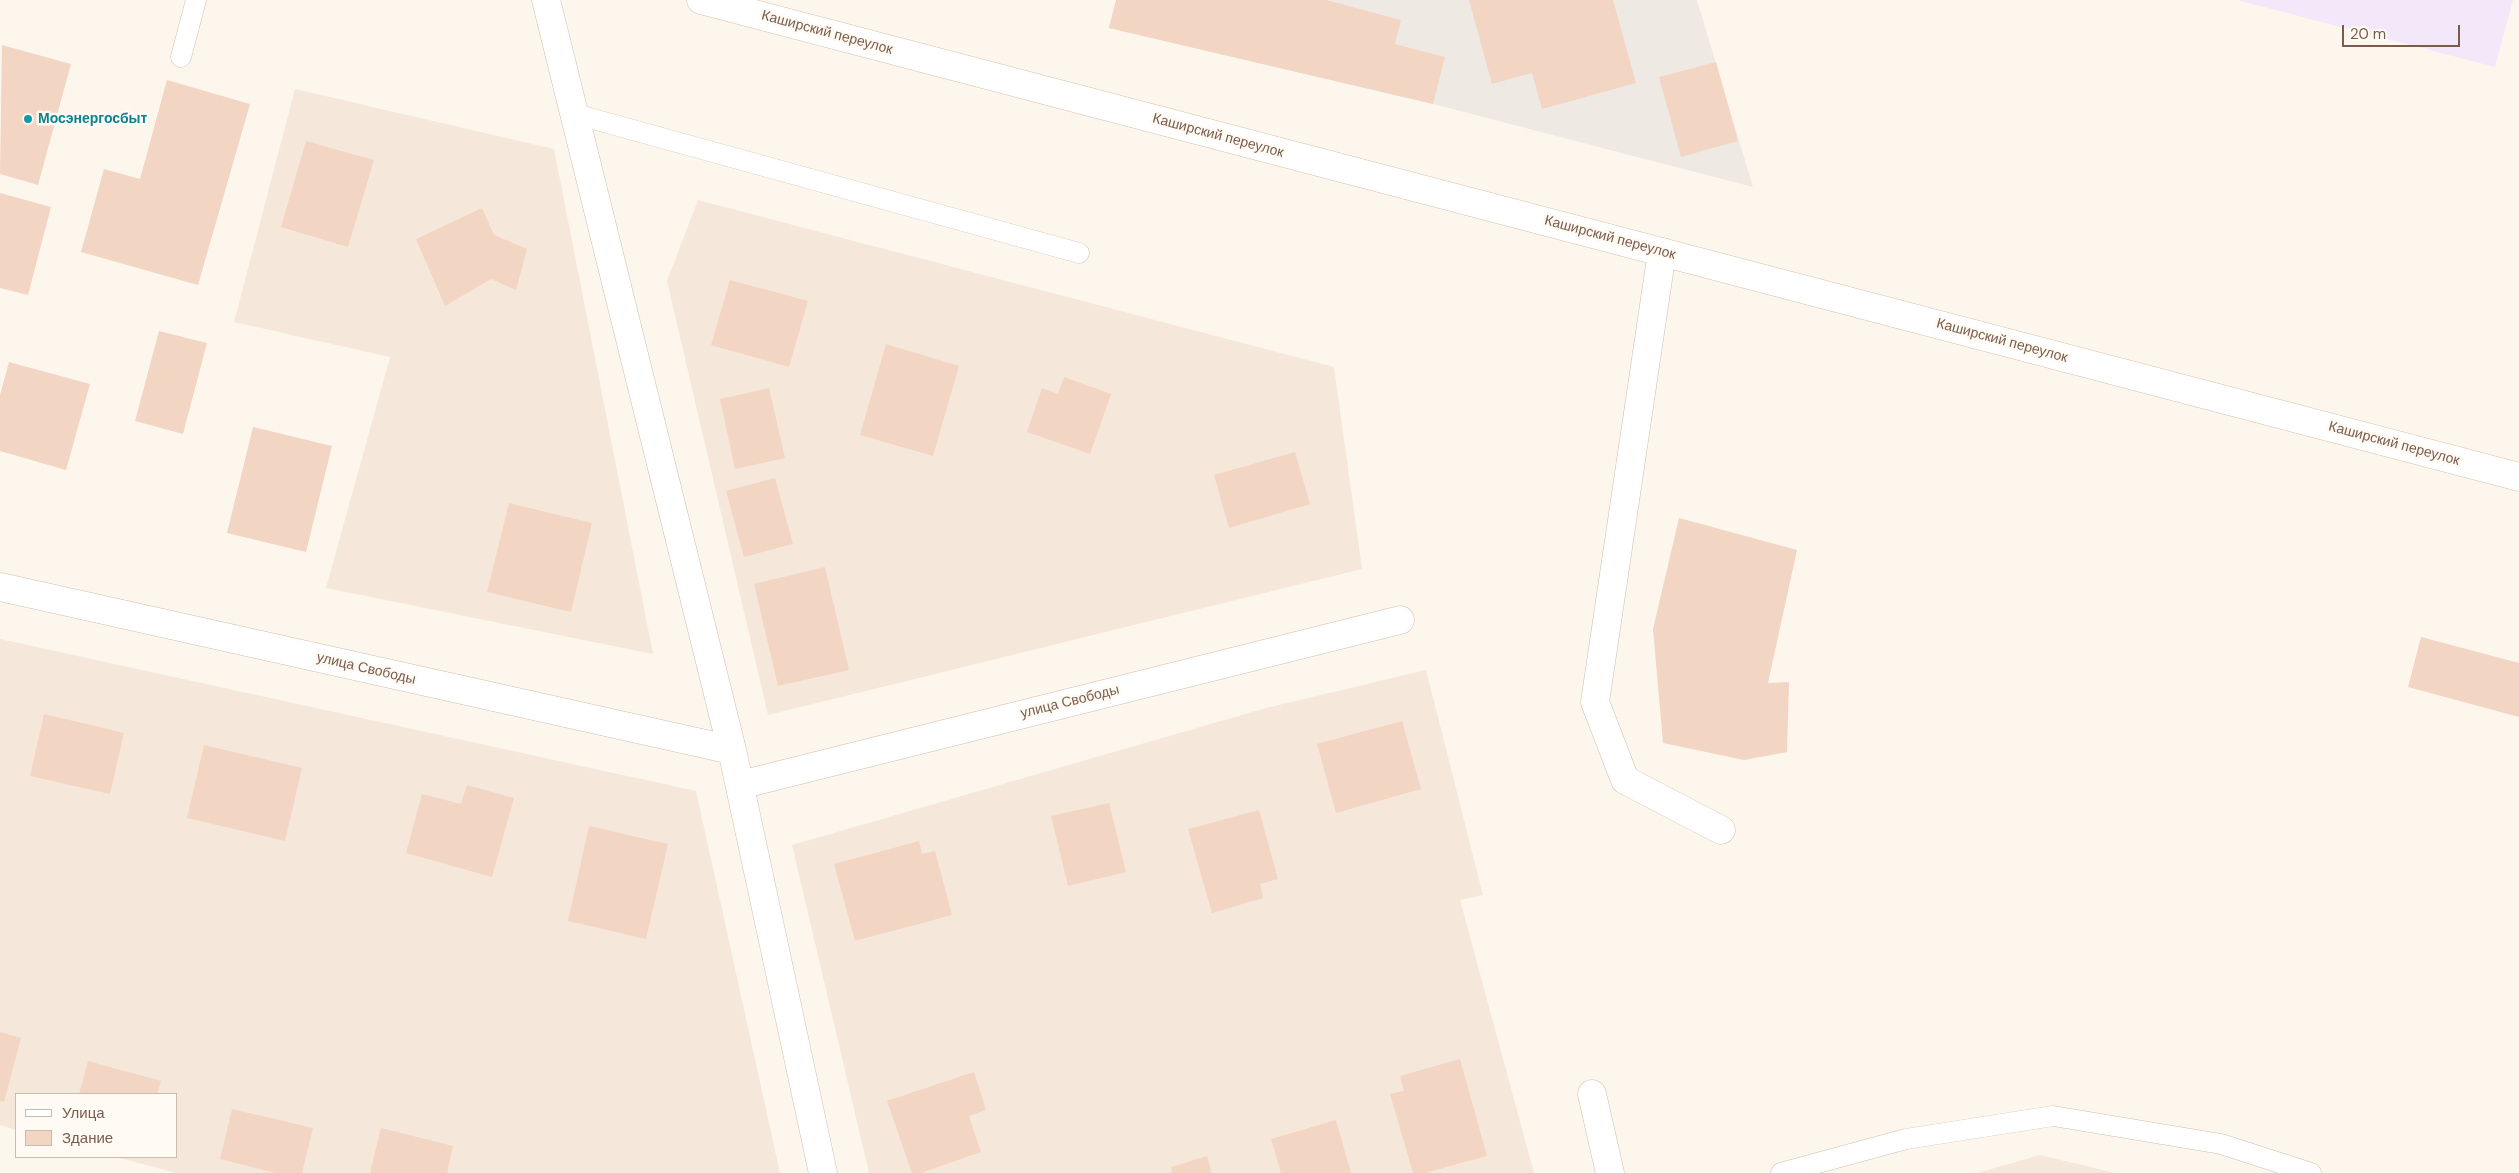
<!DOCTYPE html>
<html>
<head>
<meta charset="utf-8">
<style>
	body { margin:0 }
	#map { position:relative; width:2519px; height:1173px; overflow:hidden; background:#fdf6ec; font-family:"DM Sans",sans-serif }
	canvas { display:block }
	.legend { position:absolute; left:15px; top:1093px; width:162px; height:65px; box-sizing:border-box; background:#fffaf3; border:1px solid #cabbb1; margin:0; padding:6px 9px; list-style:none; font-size:15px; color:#7a5c4d }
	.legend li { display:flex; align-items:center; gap:10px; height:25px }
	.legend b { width:25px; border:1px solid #cabbb1 }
	.scale { position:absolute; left:2342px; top:25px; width:118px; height:22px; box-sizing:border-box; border:2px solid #7a5c4d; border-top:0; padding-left:6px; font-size:15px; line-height:18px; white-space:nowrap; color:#7a5c4d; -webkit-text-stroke:4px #fffaf3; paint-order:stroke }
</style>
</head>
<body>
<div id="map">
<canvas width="2519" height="1173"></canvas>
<ul class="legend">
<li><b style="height:6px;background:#fff"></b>Улица</li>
<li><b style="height:14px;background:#f3d5c3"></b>Здание</li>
</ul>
<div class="scale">20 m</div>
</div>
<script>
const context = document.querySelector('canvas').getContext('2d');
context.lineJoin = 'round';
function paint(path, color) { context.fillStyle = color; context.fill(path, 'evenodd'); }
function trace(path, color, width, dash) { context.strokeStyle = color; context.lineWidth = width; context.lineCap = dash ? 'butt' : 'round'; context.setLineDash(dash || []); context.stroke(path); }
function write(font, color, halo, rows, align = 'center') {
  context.font = font + ' "DM Sans",sans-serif'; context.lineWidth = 5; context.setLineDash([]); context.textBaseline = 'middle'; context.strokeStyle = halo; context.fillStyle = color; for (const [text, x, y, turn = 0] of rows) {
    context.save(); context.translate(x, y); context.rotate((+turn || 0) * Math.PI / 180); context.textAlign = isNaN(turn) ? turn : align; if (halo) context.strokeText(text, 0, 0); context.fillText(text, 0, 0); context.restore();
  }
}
const residential = new Path2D(`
	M 295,89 L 554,149 L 653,654 L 326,588 L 390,357 L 234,322 Z
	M 698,200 L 1334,367 L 1362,569 L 768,715 L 667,281 Z
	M 0,639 L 696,791 L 780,1173 L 176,1173 L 116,1157 L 176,1157 L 176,1094 L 16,1094 L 16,1130 L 0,1125 Z
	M 1426,670 L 1483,895 L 1460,900 L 1534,1173 L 869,1173 L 792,845 L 1266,708 Z
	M 2040,1155 L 2115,1173 L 1977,1173 Z`);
const industrial = new Path2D(`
	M 1116,0 L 1697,0 L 1753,187 L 1433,104 L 1109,28 Z`);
const education = new Path2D(`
	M 2237,0 L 2513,0 L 2495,67 Z`);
const building = new Path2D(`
	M 1116,0 L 1326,0 L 1401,20 L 1395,44 L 1445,57 L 1433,104 L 1109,28 Z
	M 1469,0 L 1613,0 L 1636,83 L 1542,109 L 1532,73 L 1492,84 Z
	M 2,45 L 71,64 L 38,185 L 0,174 Z
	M 1716,62 L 1738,141 L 1681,157 L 1659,77 Z
	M 167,80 L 250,104 L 198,285 L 81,252 L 104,169 L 140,179 Z
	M 306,141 L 374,160 L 348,247 L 281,227 Z
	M 0,193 L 51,207 L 28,295 L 0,288 Z
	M 482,208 L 494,235 L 527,249 L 516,290 L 491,279 L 445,306 L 416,239 Z
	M 730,280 L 808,301 L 789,367 L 711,345 Z
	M 159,331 L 207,343 L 183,434 L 135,421 Z
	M 886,344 L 959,366 L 933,456 L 860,435 Z
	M 9,362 L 90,384 L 66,470 L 0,451 L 0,395 Z
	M 1064,377 L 1111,394 L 1090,454 L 1027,432 L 1042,388 L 1058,394 Z
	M 769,388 L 785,458 L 735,469 L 720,399 Z
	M 253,427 L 332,446 L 306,552 L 227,533 Z
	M 1295,452 L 1310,504 L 1229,528 L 1214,475 Z
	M 775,478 L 793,544 L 744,557 L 726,491 Z
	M 509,503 L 592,523 L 571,612 L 487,592 Z
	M 1679,518 L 1797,550 L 1768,683 L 1789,682 L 1787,752 L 1744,760 L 1663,743 L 1653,629 Z
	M 825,567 L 849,670 L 778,686 L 754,584 Z
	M 2421,637 L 2519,663 L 2519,717 L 2408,687 Z
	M 44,714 L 124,733 L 110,794 L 30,776 Z
	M 1402,721 L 1421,789 L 1336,813 L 1317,744 Z
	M 204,745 L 302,768 L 285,841 L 187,818 Z
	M 467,785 L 514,798 L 492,877 L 406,853 L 422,794 L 461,804 Z
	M 1109,803 L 1126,872 L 1068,886 L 1051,816 Z
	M 1259,810 L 1278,879 L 1260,884 L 1263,898 L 1212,913 L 1188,829 Z
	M 589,826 L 668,844 L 646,939 L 568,921 Z
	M 919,841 L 922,854 L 935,851 L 952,915 L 855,941 L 834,864 Z
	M 0,1032 L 21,1038 L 4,1102 L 0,1101 Z
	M 1460,1059 L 1487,1156 L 1425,1173 L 1413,1173 L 1390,1094 L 1404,1091 L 1400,1076 Z
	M 88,1061 L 161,1081 L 157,1094 L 79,1094 Z
	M 974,1072 L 986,1110 L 969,1116 L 981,1152 L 921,1173 L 912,1173 L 887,1101 Z
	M 232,1109 L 313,1128 L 302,1173 L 275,1173 L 220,1159 Z
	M 1336,1120 L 1351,1173 L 1281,1173 L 1271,1139 Z
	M 381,1128 L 453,1146 L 447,1173 L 370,1173 Z
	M 1207,1156 L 1212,1173 L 1172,1173 L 1171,1167 Z`);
const lane = new Path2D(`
	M 181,57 L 196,0
	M 575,114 L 1079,253
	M 1781,1173 L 1906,1139 L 2053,1116 L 2221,1144 L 2311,1173`);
const street = new Path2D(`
	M 546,0 L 732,750 L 823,1173
	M 1662,252 L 1595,702 L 1625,780 L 1721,830
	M 0,587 L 732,750
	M 740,785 L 1400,620
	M 1592,1094 L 1610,1173`);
const secondary = new Path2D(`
	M 701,0 L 2519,477`);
const markers = [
	[28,119,5,"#0f9aa8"]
];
const streetNames = [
	["Каширский переулок",827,33,15],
	["Каширский переулок",1218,136,15],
	["Каширский переулок",1610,238,15],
	["Каширский переулок",2002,341,15],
	["Каширский переулок",2394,444,15],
	["улица Свободы",366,669,13],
	["улица Свободы",1070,702,-14]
];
const cultureNames = [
	["Мосэнергосбыт",38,119]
];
paint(residential, '#f5e8da');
paint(industrial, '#efe9e4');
paint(education, '#f3e8fa');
paint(building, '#f3d5c3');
trace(lane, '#d1beb0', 21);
trace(street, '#d1beb0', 29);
trace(secondary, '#d6c0b0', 29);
trace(lane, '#fff', 20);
trace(street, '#fff', 28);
trace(secondary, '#fff', 28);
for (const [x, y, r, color] of markers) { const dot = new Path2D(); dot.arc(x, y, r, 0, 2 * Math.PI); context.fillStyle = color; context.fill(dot); trace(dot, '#fffaf3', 2); }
write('14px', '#7a5c4d', '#fffaf3', streetNames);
write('bold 14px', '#0d838f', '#fffaf3', cultureNames, 'left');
</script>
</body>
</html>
